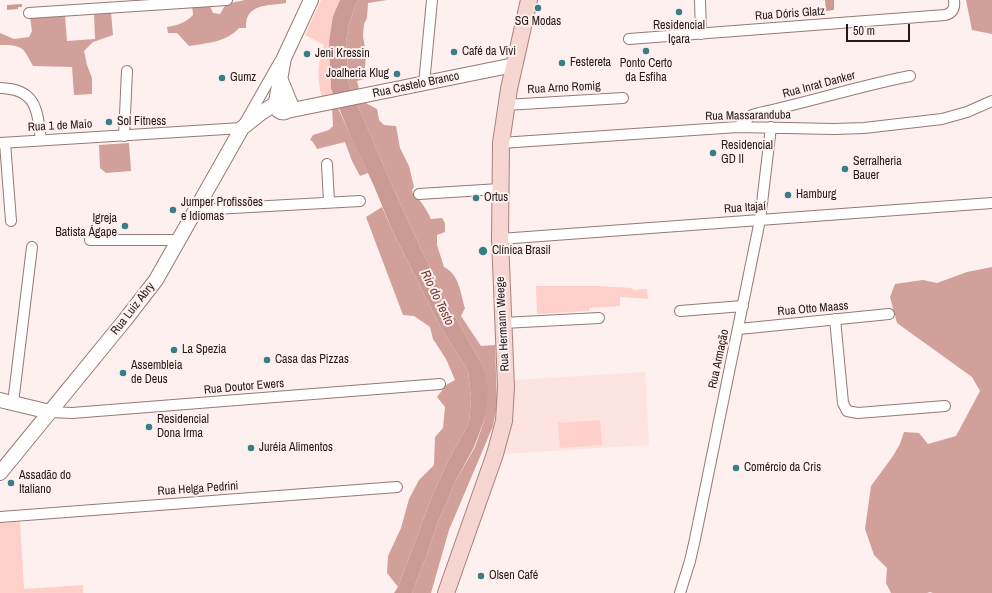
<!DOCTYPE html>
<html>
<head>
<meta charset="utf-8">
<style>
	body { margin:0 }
	#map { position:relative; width:992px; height:593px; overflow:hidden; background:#fdf0ee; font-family:"Archivo Narrow",sans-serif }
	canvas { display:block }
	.scale { position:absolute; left:846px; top:24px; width:64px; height:18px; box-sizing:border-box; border:2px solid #241917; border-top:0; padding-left:5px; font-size:12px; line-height:14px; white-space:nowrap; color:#241917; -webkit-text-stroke:3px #fdf0ee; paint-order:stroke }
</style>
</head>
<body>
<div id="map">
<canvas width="992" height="593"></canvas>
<div class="scale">50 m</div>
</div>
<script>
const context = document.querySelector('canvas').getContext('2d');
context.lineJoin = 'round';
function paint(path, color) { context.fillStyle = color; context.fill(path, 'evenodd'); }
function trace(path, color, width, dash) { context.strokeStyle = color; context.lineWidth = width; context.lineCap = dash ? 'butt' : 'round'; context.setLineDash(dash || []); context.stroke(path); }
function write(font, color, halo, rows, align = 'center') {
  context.font = font + ' "Archivo Narrow",sans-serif'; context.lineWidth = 4; context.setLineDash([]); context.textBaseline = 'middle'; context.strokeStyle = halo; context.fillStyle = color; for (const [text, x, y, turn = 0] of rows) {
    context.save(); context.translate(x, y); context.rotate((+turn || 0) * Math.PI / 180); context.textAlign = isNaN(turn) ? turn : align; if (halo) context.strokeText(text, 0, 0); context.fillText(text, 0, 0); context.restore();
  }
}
const built = new Path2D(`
	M 645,372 L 649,445 L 504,454 L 512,421 L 514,380 Z`);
const green = new Path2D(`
	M 321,0 L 340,0 L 333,16 L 329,41 L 331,89 L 333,96 L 322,98 C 317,76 317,67 324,45 L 305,35 Z
	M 536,286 L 596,286 L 632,288 L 633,290 L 647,289 L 648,299 L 620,297 L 620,306 L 589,308 L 589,311 L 537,314 Z
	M 600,420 L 602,445 L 560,448 L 558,423 Z
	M 20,522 L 24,589 L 83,585 L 83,593 L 0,593 L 0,523 Z`);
const forest = new Path2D(`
	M 245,0 L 286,0 L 286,3 C 268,6 245,3 246,28 L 239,28 C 227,42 207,43 189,46 L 177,33 L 168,33 L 167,27 C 178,25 185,23 193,15 L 192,5 L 209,4 L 213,13 L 220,14 L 226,4 Z
	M 359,0 L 387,0 L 368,3 L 367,18 L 364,24 L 363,36 L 366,54 L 364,79 L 357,81 L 362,101 L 377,109 L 379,120 L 384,125 L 396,126 L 400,148 L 409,166 L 414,187 L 412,190 L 413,194 C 419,197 428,212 431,219 L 442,218 L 445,223 L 445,232 L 437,235 L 437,245 L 444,267 C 460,275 460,293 465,308 L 461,316 L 481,346 L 495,345 L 497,404 L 493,426 L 449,530 L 431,593 L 412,593 L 427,554 L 436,527 L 456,480 L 475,447 L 486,415 L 483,366 L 449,306 L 422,251 L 391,183 L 349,85 L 346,42 L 349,24 L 356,4 Z
	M 966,0 L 992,0 L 992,34 L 972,30 Z
	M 111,12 L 113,35 L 93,42 L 84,51 L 87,65 L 92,78 L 92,94 L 74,95 L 72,67 L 33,66 C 23,47 23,45 0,45 L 0,33 L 14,39 L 29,37 L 32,31 L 30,17 L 65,15 L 67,41 L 95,39 L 94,13 Z
	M 337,106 L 368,173 L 360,176 L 352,161 L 345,142 L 317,149 L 313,142 L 310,140 L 313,135 L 329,130 L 333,126 L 332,107 Z
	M 129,143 L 131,171 L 106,173 L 100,168 L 99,145 Z
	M 382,207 L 392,230 L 440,326 L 468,371 L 471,398 L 469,423 L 448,461 L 433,494 L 398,587 L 387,573 L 388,556 L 401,528 L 409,499 L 419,480 L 434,465 L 435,437 L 443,428 L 445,407 L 437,397 L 446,385 L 455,380 L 446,359 L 433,339 L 430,327 L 414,316 L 403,315 L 366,217 Z
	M 992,267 L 992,593 L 933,593 L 930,592 L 927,593 L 891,593 L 886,583 L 887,568 L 874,555 L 865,529 L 871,486 L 893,456 L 900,444 L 904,432 L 919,433 L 928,444 L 956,436 L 980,391 L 972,377 L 897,323 L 890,297 L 895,284 L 923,280 L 937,283 L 967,272 Z`);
const water = new Path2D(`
	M 340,0 L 359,0 L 356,4 L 349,24 L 346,42 L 349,85 L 391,183 L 422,251 L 449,306 L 483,366 L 488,388 L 486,415 L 474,447 L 456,480 L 436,527 L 427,554 L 412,593 L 394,593 L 398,587 L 433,494 L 448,461 L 469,423 L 471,398 L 468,371 L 440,326 L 392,230 L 374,186 L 351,137 L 331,89 L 329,41 L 333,16 Z
	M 825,0 L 834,0 L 834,10 L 826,11 Z
	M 22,4 L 22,7 L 18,7 L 18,9 L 7,10 L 7,5 Z`);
const street = new Path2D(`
	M 700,0 L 701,34
	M 29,13 L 227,0
	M 629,39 L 945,15 C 953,13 955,8 954,0
	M 424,84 L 432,0
	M 0,88 C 37,89 37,110 41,140
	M 506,105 L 623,98
	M 738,127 L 752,115 L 759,113 C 810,102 859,86 910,76
	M 124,136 L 127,71
	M 0,143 L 242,128 L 280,61
	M 5,143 L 11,221
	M 501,143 L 738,127 L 834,129 L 864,128 L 942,119 L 967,112 L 992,101
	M 327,164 L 329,202
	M 419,194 L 500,189
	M 196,210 L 360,201
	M 500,239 L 992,203
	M 90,240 L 179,240
	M 680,311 L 743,306
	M 835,319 L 843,403 L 847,411 L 858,413 L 945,406
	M 503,323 L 599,318
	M 739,329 L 889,314
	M 13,403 L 32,247
	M 50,412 L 72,413 L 440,384
	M 0,517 L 397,487
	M 680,593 L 690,561 L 695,539 L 760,220 L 771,127`);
const secondary = new Path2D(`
	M 280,78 L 291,105 C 288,115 277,115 275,104 L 278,99 L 283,97 L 288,100
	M 276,102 L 284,58 L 311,0
	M 287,111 L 514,65
	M 0,400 L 50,412
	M 0,473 L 125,320 L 156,280 L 242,128 L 261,113 L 275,104`);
const primary = new Path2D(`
	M 446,593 L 495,454 L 504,421 L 506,387 L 500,239 L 501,143 L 509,89 L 529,0`);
const markers = [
	[538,8,4,"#377e87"],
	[679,12,4,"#377e87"],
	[646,51,4,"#377e87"],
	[454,52,4,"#377e87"],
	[307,54,4,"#377e87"],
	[562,63,4,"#377e87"],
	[397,74,4,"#377e87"],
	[222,78,4,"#377e87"],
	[109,122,4,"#377e87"],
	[713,153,4,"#377e87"],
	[845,169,4,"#377e87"],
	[788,195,4,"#377e87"],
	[476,198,4,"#377e87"],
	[173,210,4,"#377e87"],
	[125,226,4,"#377e87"],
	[483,251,5,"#377e87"],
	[174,350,4,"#377e87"],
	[267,360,4,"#377e87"],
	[123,373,4,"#377e87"],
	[149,427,4,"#377e87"],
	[251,448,4,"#377e87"],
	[736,468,4,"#377e87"],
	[11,483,4,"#377e87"],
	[481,576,4,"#377e87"]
];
const streetNames = [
	["Rua Dóris Glatz",790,14,-4],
	["Rua Castelo Branco",416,85,-12],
	["Rua Inrat Danker",819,85,-15],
	["Rua Arno Romig",564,88,-3],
	["Rua Massaranduba",748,116,-1],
	["Rua 1 de Maio",60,126,-3],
	["Rua Itajaí",745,208,-4],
	["Rua Luiz Abry",133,309,-52],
	["Rua Otto Maass",813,309,-5],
	["Rua Hermann Weege",503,324,-93],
	["Rua Armação",719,359,-78],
	["Rua Doutor Ewers",244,387,-5],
	["Rua Helga Pedrini",198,489,-4]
];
const poiNames = [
	["SG Modas",538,22,"center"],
	["Residencial",679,26,"center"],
	["Içara",679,40,"center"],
	["Café da Vivi",462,52],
	["Jeni Kressin",315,54],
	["Festereta",570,63],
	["Ponto Certo",646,64,"center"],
	["da Esfiha",646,78,"center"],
	["Joalheria Klug",389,74,"right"],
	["Gumz",230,78],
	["Sol Fitness",117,122],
	["Residencial",721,146],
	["GD II",721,160],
	["Serralheria",853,162],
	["Bauer",853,176],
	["Hamburg",796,195],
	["Ortus",484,198],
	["Jumper Profissões",181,203],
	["e Idiomas",181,217],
	["Igreja",117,219,"right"],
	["Batista Ágape",117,233,"right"],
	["Clínica Brasil",492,251],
	["La Spezia",182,350],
	["Casa das Pizzas",275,360],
	["Assembleia",131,366],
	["de Deus",131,380],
	["Residencial",157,420],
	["Dona Irma",157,434],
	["Juréia Alimentos",259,448],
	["Comércio da Cris",744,468],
	["Assadão do",19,476],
	["Italiano",19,490],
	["Olsen Café",489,576]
];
const waterNames = [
	["Rio do Testo",437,298,64]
];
paint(built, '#fde4e0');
paint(green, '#ffcfc9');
paint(forest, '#d2a09b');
paint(water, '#cc9a95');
trace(street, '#967975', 12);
trace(secondary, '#967975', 16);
trace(primary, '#a9817c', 18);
trace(street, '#fff', 10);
trace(secondary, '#fff', 14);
trace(primary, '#f7d5d1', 16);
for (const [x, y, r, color] of markers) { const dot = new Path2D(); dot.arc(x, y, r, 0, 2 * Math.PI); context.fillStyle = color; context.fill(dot); trace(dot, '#fdf0ee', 1.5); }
write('12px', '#241917', '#fdf0ee', streetNames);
write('12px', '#241917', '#fdf0ee', poiNames, 'left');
write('italic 13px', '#743530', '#fdf0ee', waterNames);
</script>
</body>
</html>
